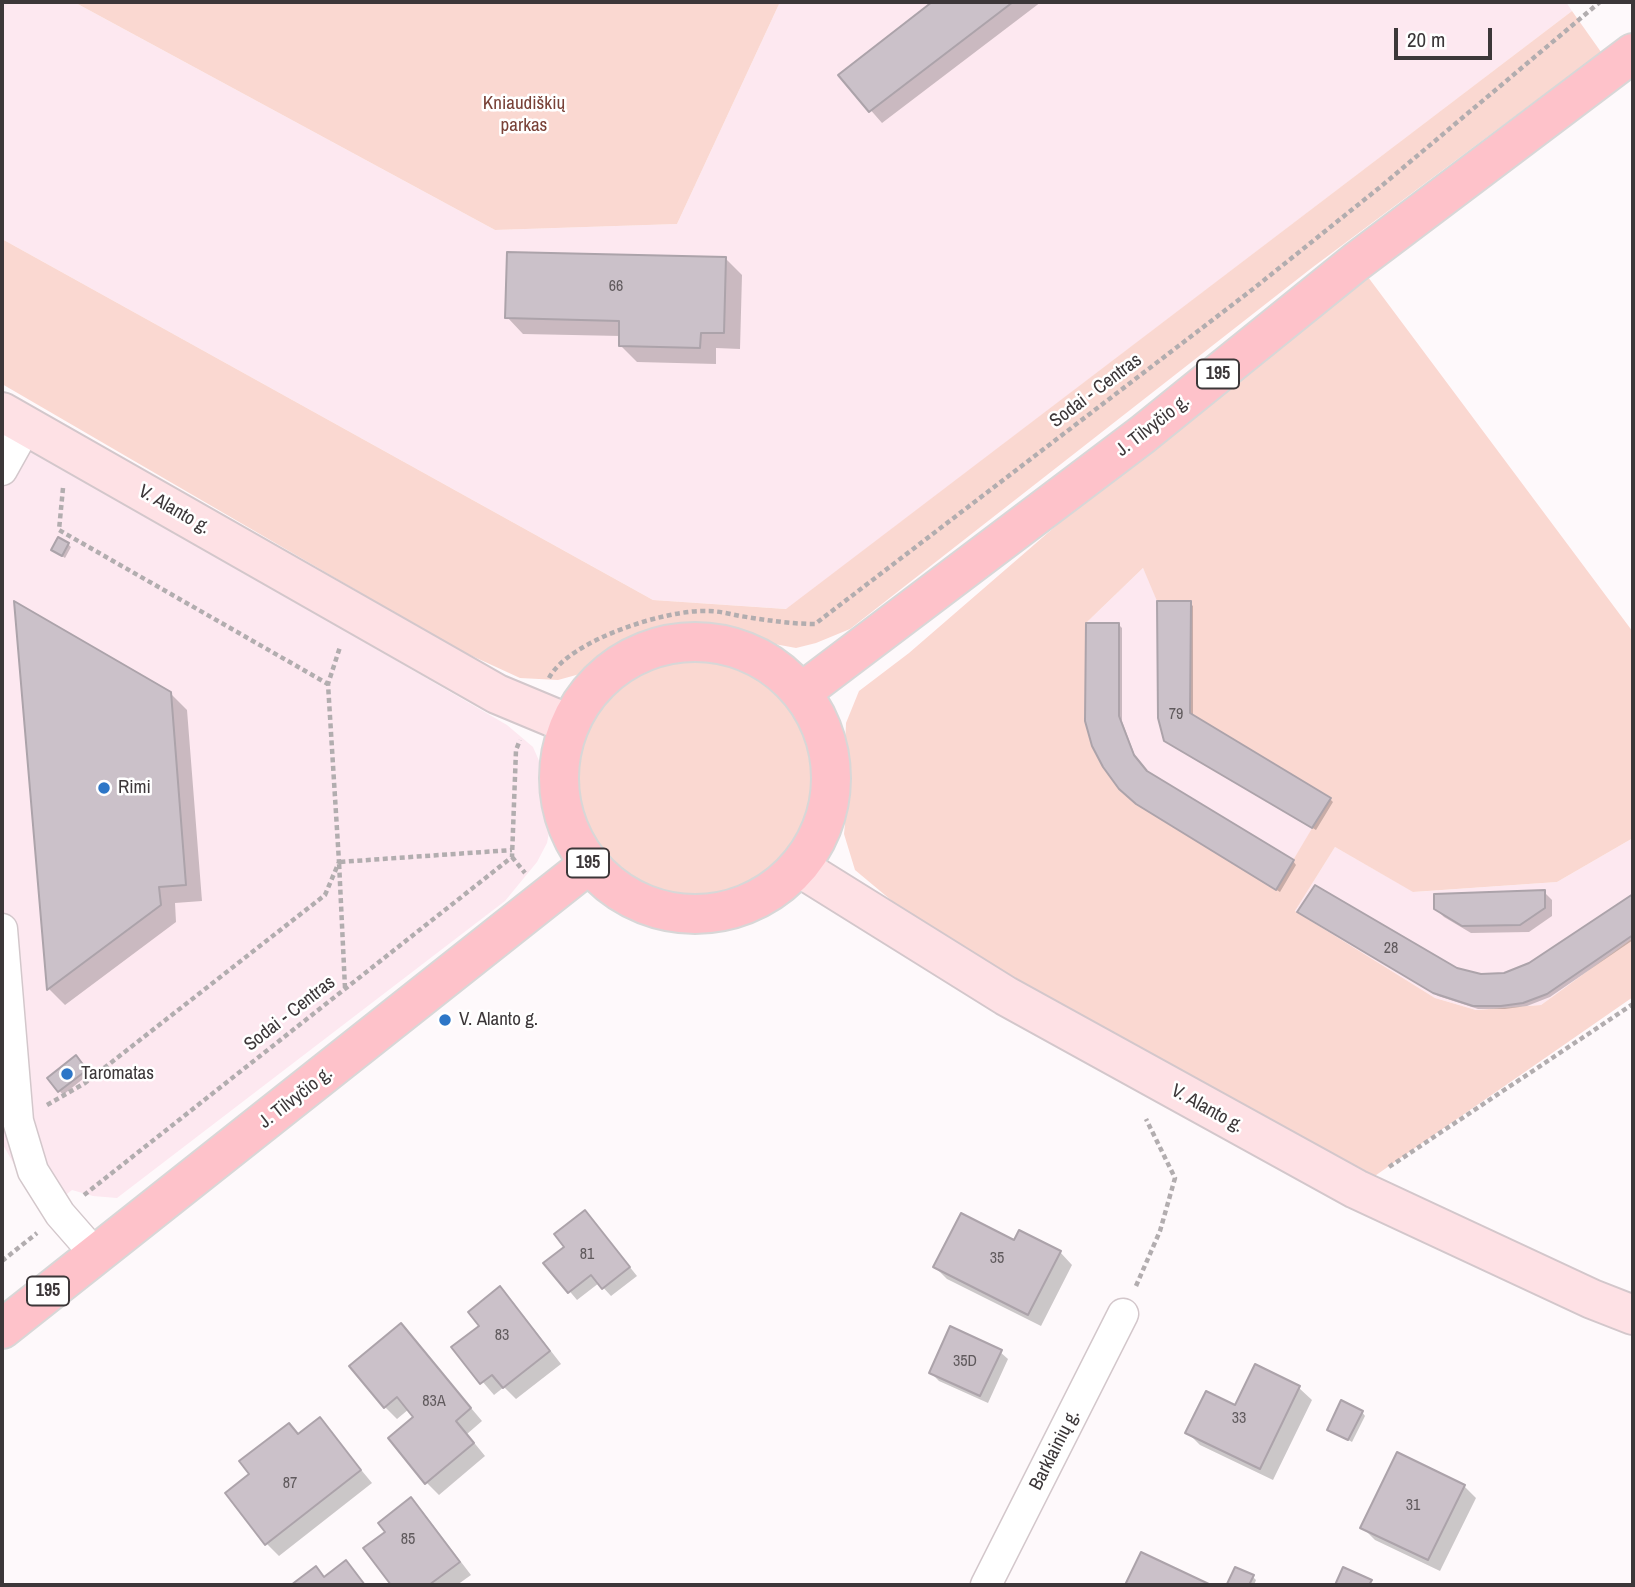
<!DOCTYPE html>
<html>
<head>
<meta charset="utf-8">
<style>
	body { margin:0 }
	#map { position:relative; width:1635px; height:1587px; overflow:hidden; background:#fef9fb; font-family:"Archivo Narrow",sans-serif }
	canvas { display:block }
	.frame { position:absolute; inset:0; border:4px solid #3c3739; pointer-events:none }
	.scale { position:absolute; left:1394px; top:28px; width:98px; height:32px; box-sizing:border-box; border:4px solid #3c3739; border-top:0; padding-left:9px; font-size:21px; line-height:24px; white-space:nowrap; color:#3c3739; -webkit-text-stroke:5px #fff; paint-order:stroke }
</style>
</head>
<body>
<div id="map">
<canvas width="1635" height="1587"></canvas>
<div class="frame"></div>
<div class="scale">20 m</div>
</div>
<script>
const context = document.querySelector('canvas').getContext('2d');
context.lineJoin = 'round';
function paint(path, color) { context.fillStyle = color; context.fill(path, 'evenodd'); }
function trace(path, color, width, dash) { context.strokeStyle = color; context.lineWidth = width; context.lineCap = dash ? 'butt' : 'round'; context.setLineDash(dash || []); context.stroke(path); }
function write(font, color, halo, rows, align = 'center') {
  context.font = font + ' "Archivo Narrow",sans-serif'; context.lineWidth = 5; context.setLineDash([]); context.textBaseline = 'middle'; context.strokeStyle = halo; context.fillStyle = color; for (const [text, x, y, turn = 0] of rows) {
    context.save(); context.translate(x, y); context.rotate((+turn || 0) * Math.PI / 180); context.textAlign = isNaN(turn) ? turn : align; if (halo) context.strokeText(text, 0, 0); context.fillText(text, 0, 0); context.restore();
  }
}
const built = new Path2D(`
	M 2,2 L 74,2 L 495,230 L 677,224 L 780,2 L 1566,2 L 1572,11 L 787,609 L 653,600 L 2,239 Z
	M 2,431 L 507,725 L 533,747 L 540,763 L 551,822 L 547,843 L 537,862 L 505,901 L 117,1198 L 93,1196 L 72,1190 L 42,1214 L 2,1143 Z
	M 1143,568 L 1149,580 L 1191,601 L 1190,713 L 1331,798 L 1276,890 L 1136,804 L 1119,789 L 1103,767 L 1092,746 L 1086,623 Z
	M 1633,838 L 1633,938 L 1541,1005 L 1476,1010 L 1435,998 L 1295,911 L 1335,847 L 1414,892 L 1557,882 Z`);
const green = new Path2D(`
	M 74,2 L 780,2 L 677,224 L 495,230 Z
	M 1572,11 L 1601,52 L 1313,267 L 850,629 L 816,643 L 796,648 L 769,643 L 738,632 L 708,625 L 679,627 L 638,637 L 611,653 L 587,672 L 558,680 L 520,678 L 459,650 L 2,384 L 2,239 L 653,600 L 786,609 Z
	M 1365,273 L 1633,632 L 1633,838 L 1557,882 L 1413,892 L 1335,847 L 1295,911 L 1435,998 L 1476,1010 L 1541,1005 L 1633,938 L 1633,997 L 1356,1189 L 1006,996 L 855,870 L 844,834 L 849,781 L 845,747 L 846,723 L 859,691 L 909,653 L 1161,435 ZM 1143,568 L 1157,601 L 1191,601 L 1190,713 L 1330,798 L 1276,889 L 1136,804 L 1119,789 L 1103,767 L 1092,746 L 1086,623 Z
	M576 779a121 121 0 1 1 242 0a121 121 0 1 1-242 0Z`);
const shadow = new Path2D(`
	M 934,2 L 1041,2 L 882,123 L 840,75 Z
	M 725,258 L 742,275 L 740,349 L 716,348 L 716,364 L 637,362 L 621,346 L 621,336 L 523,334 L 507,317 Z
	M 68,544 L 71,547 L 65,558 L 53,550 Z
	M 1190,603 L 1193,606 L 1193,716 L 1330,799 L 1333,802 L 1316,830 L 1170,744 Z
	M 16,604 L 170,693 L 187,710 L 202,901 L 175,903 L 176,922 L 65,1005 L 49,989 Z
	M 1118,624 L 1122,628 L 1122,721 L 1137,761 L 1148,773 L 1293,861 L 1296,865 L 1280,892 L 1142,807 L 1104,766 Z
	M 1544,892 L 1552,900 L 1552,916 L 1529,932 L 1471,933 L 1444,917 L 1436,909 Z
	M 1633,896 L 1633,940 L 1550,997 L 1527,1006 L 1505,1009 L 1478,1009 L 1438,996 L 1302,915 L 1456,970 L 1481,976 L 1505,975 L 1530,965 Z
	M 79,1061 L 89,1074 L 63,1095 L 49,1078 Z
	M 592,1220 L 637,1276 L 611,1296 L 599,1283 L 577,1300 L 546,1263 L 566,1247 Z
	M 1014,1242 L 1060,1252 L 1072,1265 L 1041,1326 L 947,1279 L 935,1267 Z
	M 500,1289 L 512,1301 L 561,1364 L 516,1399 L 504,1387 L 494,1395 L 453,1347 L 481,1326 Z
	M 401,1325 L 482,1421 L 467,1434 L 485,1456 L 439,1495 L 426,1482 L 416,1417 L 409,1409 L 397,1419 L 385,1407 Z
	M 1000,1352 L 1008,1359 L 988,1403 L 939,1381 L 931,1373 Z
	M 1255,1367 L 1299,1388 L 1312,1400 L 1273,1480 L 1200,1445 L 1188,1433 L 1236,1407 Z
	M 1362,1412 L 1365,1416 L 1352,1442 L 1329,1429 Z
	M 319,1419 L 372,1483 L 279,1556 L 266,1543 L 252,1475 Z
	M 1464,1486 L 1476,1498 L 1440,1571 L 1375,1540 L 1363,1528 Z
	M 411,1500 L 423,1512 L 471,1575 L 457,1585 L 393,1585 L 365,1548 L 387,1532 Z
	M 1253,1577 L 1256,1580 L 1254,1585 L 1229,1584 Z`);
const building = new Path2D(`
	M 932,2 L 1013,2 L 869,112 L 838,75 Z
	M 507,252 L 726,257 L 724,333 L 701,333 L 700,348 L 619,346 L 619,321 L 505,318 Z
	M 58,537 L 69,543 L 62,556 L 51,550 Z
	M 14,601 L 171,692 L 186,885 L 159,887 L 161,905 L 47,990 Z
	M 1157,601 L 1191,601 L 1190,713 L 1331,798 L 1312,828 L 1164,741 L 1158,718 Z
	M 1086,623 L 1119,623 L 1119,716 L 1134,755 L 1147,771 L 1294,860 L 1276,890 L 1136,804 L 1119,789 L 1103,767 L 1092,746 L 1085,721 Z
	M 1315,885 L 1457,968 L 1481,974 L 1504,973 L 1529,963 L 1633,894 L 1633,935 L 1547,994 L 1523,1003 L 1501,1006 L 1473,1006 L 1433,993 L 1297,912 Z
	M 1545,890 L 1545,908 L 1520,925 L 1462,926 L 1434,909 L 1434,894 Z
	M 76,1055 L 87,1070 L 58,1092 L 47,1078 Z
	M 585,1210 L 630,1267 L 602,1289 L 591,1275 L 568,1293 L 543,1263 L 564,1247 L 554,1234 Z
	M 961,1213 L 1014,1240 L 1019,1230 L 1061,1251 L 1028,1315 L 933,1267 Z
	M 500,1286 L 550,1351 L 503,1388 L 492,1375 L 480,1384 L 451,1347 L 479,1326 L 468,1312 Z
	M 401,1323 L 471,1408 L 456,1421 L 474,1443 L 425,1484 L 388,1438 L 413,1417 L 397,1397 L 384,1408 L 349,1366 Z
	M 950,1326 L 1002,1350 L 980,1396 L 929,1373 Z
	M 1255,1364 L 1300,1386 L 1260,1469 L 1185,1433 L 1206,1391 L 1235,1405 Z
	M 1341,1400 L 1363,1411 L 1348,1440 L 1327,1430 Z
	M 320,1417 L 361,1470 L 265,1545 L 225,1493 L 249,1474 L 239,1461 L 289,1423 L 298,1434 Z
	M 1397,1452 L 1465,1485 L 1428,1560 L 1360,1528 Z
	M 411,1497 L 460,1562 L 429,1585 L 391,1585 L 363,1548 L 385,1532 L 378,1523 Z
	M 1141,1552 L 1211,1585 L 1125,1585 Z
	M 346,1560 L 365,1585 L 291,1585 L 316,1566 L 324,1577 Z
	M 1235,1567 L 1254,1575 L 1249,1585 L 1227,1584 Z
	M 1343,1567 L 1372,1580 L 1369,1585 L 1335,1585 Z`);
const path = new Path2D(`
	M 63,488 L 59,530 L 328,684
	M 549,678 C 569,640 667,609 708,611 C 719,611 730,614 740,616 C 766,620 790,624 815,624 L 1253,289 L 1379,188 L 1600,2
	M 512,857 L 525,873
	M 345,988 L 339,862 L 512,850
	M 47,1105 L 85,1083 L 325,895 L 339,862 L 328,684 L 340,647
	M 1389,1167 L 1633,1004
	M 84,1195 L 512,857 L 516,750 L 520,740
	M 2,1261 L 37,1233
	M 1136,1286 L 1160,1231 L 1175,1178 L 1146,1119`);
const minor = new Path2D(`
	M 2,470 L 26,427
	M 2,929 L 18,1121 L 33,1171 L 60,1214 L 95,1254
	M 986,1585 L 1123,1314`);
const secondary = new Path2D(`
	M 2,412 L 497,694 L 569,724
	M 799,867 L 1006,996 L 1356,1189 L 1592,1299 L 1633,1315`);
const primary = new Path2D(`
	M559 778a136 136 0 1 1 272 0a136 136 0 1 1-272 0Z
	M 802,692 L 1142,435 L 1356,262 L 1633,53
	M 2,1329 L 589,864`);
const markers = [
	[104,788,7,"#2d76c7"],
	[445,1020,7,"#2d76c7"],
	[67,1074,7,"#2d76c7"]
];
const numberNames = [
	["66",616,287],
	["79",1176,715],
	["28",1391,949],
	["81",587,1255],
	["35",997,1259],
	["83",502,1336],
	["35D",965,1362],
	["83A",434,1402],
	["33",1239,1419],
	["87",290,1484],
	["31",1413,1506],
	["85",408,1540]
];
const shields = [
	[1218,374,42],
	[588,863,42],
	[48,1291,42]
];
const shieldNames = [
	["195",1218,374],
	["195",588,863],
	["195",48,1291]
];
const parkNames = [
	["Kniaudiškių",524,104],
	["parkas",524,126]
];
const streetNames = [
	["Sodai - Centras",1096,391,-37],
	["J. Tilvyčio g.",1153,426,-38],
	["V. Alanto g.",174,510,30],
	["Sodai - Centras",290,1014,-38],
	["J. Tilvyčio g.",296,1098,-38],
	["V. Alanto g.",1207,1109,29],
	["Barklainių g.",1055,1450,-63]
];
const poiNames = [
	["Rimi",118,788],
	["V. Alanto g.",459,1020],
	["Taromatas",81,1074]
];
paint(built, '#fde8f0');
paint(green, '#fad8d1');
paint(shadow, '#0003');
paint(building, '#cbc1c9');
trace(building, '#aca3aa', 2);
trace(minor, '#d3c7cb', 33);
trace(secondary, '#d3c7cb', 42);
trace(primary, '#d8d7d7', 42);
trace(path, '#b2adaf', 4.5, [5, 3.5]);
trace(minor, '#fff', 30);
trace(secondary, '#fee1e5', 38);
trace(primary, '#fec2ca', 38);
for (const [x, y, r, color] of markers) { const dot = new Path2D(); dot.arc(x, y, r, 0, 2 * Math.PI); context.fillStyle = color; context.fill(dot); trace(dot, '#fff', 2.5); }
write('16px', '#605a5d', null, numberNames);
for (const [x, y, w] of shields) { const box = new Path2D(); box.roundRect(x - w / 2, y - 14.5, w, 29, 5); context.fillStyle = '#fff'; context.fill(box); trace(box, '#3c3739', 2); }
write('bold 18px', '#3c3739', null, shieldNames);
write('19px', '#794137', '#fff', parkNames);
write('19px', '#3c3739', '#fff', streetNames);
write('19px', '#3c3739', '#fff', poiNames, 'left');
</script>
</body>
</html>
